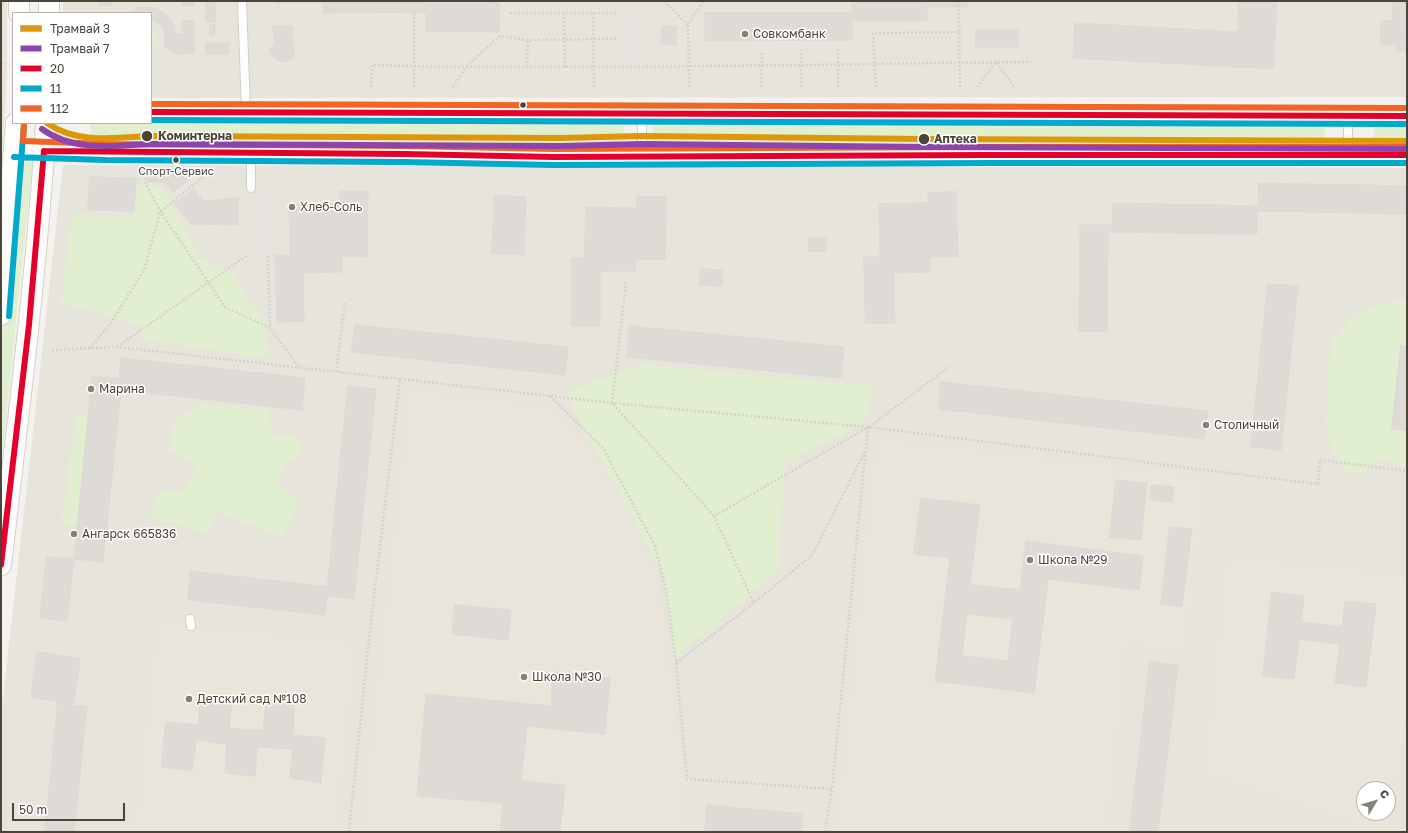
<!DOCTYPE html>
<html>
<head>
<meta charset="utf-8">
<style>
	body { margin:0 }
	#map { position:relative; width:1408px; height:833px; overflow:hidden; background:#f4f2ee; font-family:"Golos Text",sans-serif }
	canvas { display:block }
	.frame { position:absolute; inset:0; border:2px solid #4b4439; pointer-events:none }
	.legend { position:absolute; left:12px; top:12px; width:140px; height:112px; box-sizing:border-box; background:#fff; border:1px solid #b7b4b0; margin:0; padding:5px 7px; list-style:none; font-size:12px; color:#4b4439 }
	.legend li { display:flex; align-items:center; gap:8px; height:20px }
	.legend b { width:20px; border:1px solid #b7b4b0 }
	.north { position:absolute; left:1356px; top:781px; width:40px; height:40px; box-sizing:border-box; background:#fff; border:1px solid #b7b4b0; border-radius:50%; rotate:52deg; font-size:11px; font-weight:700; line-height:16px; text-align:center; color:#4b4439 }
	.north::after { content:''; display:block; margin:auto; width:14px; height:18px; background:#868178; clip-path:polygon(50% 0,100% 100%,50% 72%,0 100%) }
	.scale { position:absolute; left:12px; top:803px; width:113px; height:18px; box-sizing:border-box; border:2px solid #4b4439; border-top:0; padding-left:5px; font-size:12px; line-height:14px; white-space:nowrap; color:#4b4439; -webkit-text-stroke:3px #fff; paint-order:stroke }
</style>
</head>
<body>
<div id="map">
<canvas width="1408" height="833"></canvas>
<div class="frame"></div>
<ul class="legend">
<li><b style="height:5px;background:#dd9709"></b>Трамвай 3</li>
<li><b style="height:5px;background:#8e44ad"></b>Трамвай 7</li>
<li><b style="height:5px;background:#e4002b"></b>20</li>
<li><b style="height:5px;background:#00a9ce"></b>11</li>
<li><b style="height:5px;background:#f26522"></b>112</li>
</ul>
<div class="north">С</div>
<div class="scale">50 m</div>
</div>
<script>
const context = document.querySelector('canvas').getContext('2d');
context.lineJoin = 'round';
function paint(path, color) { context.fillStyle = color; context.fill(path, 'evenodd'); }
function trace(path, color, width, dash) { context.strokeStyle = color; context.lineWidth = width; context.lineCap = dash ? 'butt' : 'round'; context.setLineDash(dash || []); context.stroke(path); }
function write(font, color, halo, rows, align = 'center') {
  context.font = font + ' "Golos Text",sans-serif'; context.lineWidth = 3; context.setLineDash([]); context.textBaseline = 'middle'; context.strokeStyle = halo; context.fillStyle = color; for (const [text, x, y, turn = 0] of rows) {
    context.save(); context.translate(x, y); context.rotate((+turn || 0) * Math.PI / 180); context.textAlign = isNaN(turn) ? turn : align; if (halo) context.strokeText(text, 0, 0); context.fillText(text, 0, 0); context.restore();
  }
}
const residential = new Path2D(`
	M 1,1 L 7,1 L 7,68 L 5,112 L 1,164 Z
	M 63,1 L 1407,1 L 1407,97 L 151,98 L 151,13 L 63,13 Z
	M 63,165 L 1407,168 L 1407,832 L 1,832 L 1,715 ZM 1364,789 L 1388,789 L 1388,813 L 1364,813 Z`);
const education = new Path2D(`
	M 410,391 L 542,406 L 567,420 L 594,454 L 624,507 L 658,575 L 683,780 L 682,832 L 361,832 Z
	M 876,439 L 1206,477 L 1185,652 L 1127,644 L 1107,832 L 836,832 Z
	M 1227,557 L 1398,574 L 1407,583 L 1407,704 L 1390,832 L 1384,832 L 1204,772 ZM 1364,789 L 1388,789 L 1388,813 L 1364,813 Z
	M 160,625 L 191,626 L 357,643 L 336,832 L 135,832 L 154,658 Z`);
const green = new Path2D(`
	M 151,29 L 153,30 C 158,36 158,40 153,46 L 151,47 Z
	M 151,121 L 624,123 L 624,146 L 92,146 L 90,123 L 151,123 Z
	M 653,122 L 1326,123 L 1324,146 L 652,145 Z
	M 1375,122 L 1407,123 L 1407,146 L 1372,146 Z
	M 18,159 L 33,159 L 1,465 L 1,347 Z
	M 146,185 L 162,187 L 200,259 L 233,274 L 265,325 L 267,358 L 140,340 L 142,325 L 61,303 L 72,214 L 117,217 L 135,214 L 137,186 Z
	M 1407,300 L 1407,466 L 1376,459 L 1363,474 L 1347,473 L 1330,446 L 1326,422 L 1328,369 L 1332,340 L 1356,314 L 1375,305 Z
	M 643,364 L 875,386 L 865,422 L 785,464 L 778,571 L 675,658 L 662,573 L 597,451 L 587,438 L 567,392 Z
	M 204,404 L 267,410 L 274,437 L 297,435 L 300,454 L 284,463 L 278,483 L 300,501 L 283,538 L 218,512 L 207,533 L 148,517 L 161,491 L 181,493 L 197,466 L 169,451 L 174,420 Z
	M 76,417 L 88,417 L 77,525 L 61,525 Z`);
const parking = new Path2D(`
	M 645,1 L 658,1 L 659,66 L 646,67 Z
	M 634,12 L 635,67 L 620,67 L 618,13 Z
	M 1,67 L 4,68 L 1,151 Z
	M 249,188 L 281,189 L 280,255 L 246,256 Z`);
const building = new Path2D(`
	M 100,1 L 112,1 L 112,6 L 100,6 Z
	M 182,1 L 194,1 L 194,6 L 182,6 Z
	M 206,1 L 215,1 L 216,22 L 206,21 Z
	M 277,1 L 321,1 L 321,3 L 277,3 Z
	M 324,1 L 426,1 L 426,3 L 489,3 L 489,1 L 499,1 L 499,32 L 426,32 L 426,12 L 324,13 Z
	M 852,1 L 967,1 L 967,7 L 927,7 L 927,21 L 852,21 L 852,40 L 705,41 L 705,12 L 852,12 Z
	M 1239,1 L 1277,1 L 1273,69 L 1073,58 L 1075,23 L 1238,32 Z
	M 1393,1 L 1407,1 L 1407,36 L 1393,37 Z
	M 147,7 L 155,8 L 164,13 L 172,21 L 175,34 L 183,34 L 182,21 L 194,21 L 194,53 L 176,54 L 164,47 L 165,34 L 163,27 L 158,22 L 151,19 L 151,13 L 131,13 L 139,8 Z
	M 1393,21 L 1393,37 L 1407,36 L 1407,51 L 1396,51 L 1396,45 L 1381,45 L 1381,22 Z
	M 210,25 L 215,25 L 215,35 L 210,35 Z
	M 273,26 L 292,26 L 294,57 L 287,61 L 282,62 L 276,59 L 271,54 L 270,49 L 274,43 Z
	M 662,26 L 677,27 L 676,45 L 661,44 Z
	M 976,30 L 1019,30 L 1018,47 L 976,47 Z
	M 206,43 L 229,43 L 229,54 L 206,54 Z
	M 147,174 L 183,174 L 188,180 L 173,192 L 165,182 L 148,182 Z
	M 90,177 L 136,178 L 134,211 L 88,210 Z
	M 1259,183 L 1407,186 L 1407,214 L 1257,211 L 1257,234 L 1108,232 L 1107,331 L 1079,331 L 1080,225 L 1112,225 L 1113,203 L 1258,206 Z
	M 194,189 L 203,201 L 238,198 L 238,225 L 191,224 L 175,204 Z
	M 340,191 L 368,191 L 367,257 L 341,256 Z
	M 956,192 L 958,257 L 930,257 L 928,193 Z
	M 495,195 L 526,197 L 524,255 L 492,253 Z
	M 637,196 L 666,196 L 665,259 L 636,259 Z
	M 928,203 L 930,272 L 893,273 L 893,257 L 880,257 L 879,204 Z
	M 340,204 L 342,272 L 303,273 L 303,255 L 290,256 L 289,205 Z
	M 586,207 L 636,208 L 635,271 L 600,271 L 600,258 L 585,258 Z
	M 826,238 L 826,251 L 809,252 L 808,239 Z
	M 303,255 L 304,321 L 277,322 L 275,256 Z
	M 864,257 L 893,257 L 895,323 L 866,323 Z
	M 572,258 L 600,258 L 600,326 L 572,326 Z
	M 701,269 L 723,270 L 722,286 L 700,285 Z
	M 1268,284 L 1298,286 L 1281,450 L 1251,447 Z
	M 355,325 L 568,347 L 565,375 L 352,352 Z
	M 630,326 L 844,347 L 841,378 L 627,357 Z
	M 1401,346 L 1407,347 L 1407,430 L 1392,429 Z
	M 121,358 L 305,378 L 302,410 L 121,390 L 103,562 L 74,559 L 92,376 L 119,379 Z
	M 941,382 L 1208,411 L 1204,439 L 939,409 Z
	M 348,386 L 376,389 L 354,599 L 327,596 L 325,615 L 188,600 L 190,571 L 327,587 Z
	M 1116,480 L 1147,483 L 1141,540 L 1110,537 Z
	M 1152,485 L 1174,487 L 1172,502 L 1150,500 Z
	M 921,498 L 980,505 L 970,585 L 1020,590 L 1026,541 L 1143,556 L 1139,590 L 1048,579 L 1034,693 L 935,681 L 950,558 L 914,554 ZM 967,614 L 1013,619 L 1008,661 L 962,656 Z
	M 1170,527 L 1192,529 L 1182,607 L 1161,604 Z
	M 47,557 L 74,559 L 67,621 L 40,618 Z
	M 1272,592 L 1304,596 L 1301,622 L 1342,627 L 1345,601 L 1376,604 L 1366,687 L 1335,683 L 1340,644 L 1299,639 L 1294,679 L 1263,676 Z
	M 455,605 L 511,610 L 508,640 L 452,634 Z
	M 37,652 L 80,659 L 74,704 L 31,697 Z
	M 1150,662 L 1178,665 L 1158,832 L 1130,832 Z
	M 553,672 L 610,678 L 605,734 L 527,726 L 521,781 L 565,785 L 560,832 L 500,832 L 503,803 L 417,796 L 426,694 L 551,706 Z
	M 200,697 L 232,699 L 229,728 L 263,731 L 266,703 L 294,705 L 293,735 L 325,738 L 321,783 L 290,778 L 293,749 L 257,747 L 255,776 L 225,773 L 227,744 L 196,740 L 192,770 L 161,767 L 166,722 L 198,725 Z
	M 58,703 L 87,707 L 74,832 L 45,832 Z
	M 707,805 L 803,814 L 801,832 L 705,832 Z`);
const path = new Path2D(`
	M 664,1 L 688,25
	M 959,1 L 960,87
	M 510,13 L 618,13
	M 564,13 L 565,67
	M 593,13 L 594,87
	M 1,62 L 9,65
	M 527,67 L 528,40
	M 371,87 L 372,65 L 444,67 L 635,67 L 1031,62
	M 414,87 L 414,12
	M 453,87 L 468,65 L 500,36 L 528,40 L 619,39
	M 689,87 L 688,25 L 703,1
	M 761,87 L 762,52
	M 801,87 L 801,50
	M 838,87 L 838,50
	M 876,87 L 873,33 L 960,32
	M 977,87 L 996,62 L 1014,87
	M 144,170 L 146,185 L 162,214 L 225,307 L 270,328 L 300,368
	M 268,256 L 270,328
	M 117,347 L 246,256
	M 90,348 L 111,323 L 144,270 L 160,212 L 210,171
	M 52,350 L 117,347 L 400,379 L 369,639 L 349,832
	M 336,372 L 345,303
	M 400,379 L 612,403 L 868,427 L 1318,484 L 1320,460 L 1407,471
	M 550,396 L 603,448 L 655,546 L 667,595 L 676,663 L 687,779 L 832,789 L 868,427 L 714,516 L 612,403 L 626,282
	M 869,427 L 950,366
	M 714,516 L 754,603
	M 676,663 L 754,603 L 812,555 L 865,452
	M 825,832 L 832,789`);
const service = new Path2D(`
	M 242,1 L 246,111
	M 642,114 L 642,156
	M 1348,116 L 1348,155
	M 251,154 L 251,188
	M 190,619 L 191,626`);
const tertiary = new Path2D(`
	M 19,13 L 19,1
	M 49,13 L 49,1
	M 151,112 L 1407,116
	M 14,149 L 106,152 L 404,154 L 554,157 L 985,155 L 1407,155
	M 1,315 L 16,123
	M 1,565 C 18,418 37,271 46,123`);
const bus1 = new Path2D(`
	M 151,112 L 1407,116
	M 44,151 L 404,154 L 554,157 L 985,155 L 1407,155
	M 1,565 L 29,325 L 44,151`);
const bus2 = new Path2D(`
	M 151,120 L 1407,124
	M 14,157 L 106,160 L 404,162 L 554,165 L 985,163 L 1407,163
	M 9,316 L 24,124`);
const bus3 = new Path2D(`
	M 151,104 L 1407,108
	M 24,124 L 23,141 L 106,144 L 404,146 L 554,149 L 985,147 L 1407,147`);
const tram1 = new Path2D(`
	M 47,123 C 76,144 116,138 150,136 L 561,138 L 642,136 L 924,139 L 1407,141`);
const tram2 = new Path2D(`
	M 42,129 C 73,152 114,146 150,144 L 561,146 L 642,144 L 924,147 L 1407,149`);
const markers = [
	[745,34,4,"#868178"],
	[523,105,3.5,"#4b4439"],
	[147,136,6,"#4b4439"],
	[924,139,6,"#4b4439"],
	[176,160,3.5,"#4b4439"],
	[292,207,4,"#868178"],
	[91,389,4,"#868178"],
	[1206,425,4,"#868178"],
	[74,534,4,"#868178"],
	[1030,560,4,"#868178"],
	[524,677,4,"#868178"],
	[189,699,4,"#868178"]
];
const busNames = [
	["Спорт-Сервис",176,172]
];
const poiNames = [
	["Совкомбанк",753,34],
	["Хлеб-Соль",300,207],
	["Марина",99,389],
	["Столичный",1214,425],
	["Ангарск 665836",82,534],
	["Школа №29",1038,560],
	["Школа №30",532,677],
	["Детский сад №108",197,699]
];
const stopNames = [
	["Коминтерна",158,136],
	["Аптека",934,139]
];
paint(residential, '#e7e4dc');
paint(education, '#eae5da');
paint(green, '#e1eecf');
paint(parking, '#e6e3df');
paint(building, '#dedbd6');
trace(building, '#dcd9d4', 1);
trace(service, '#d2d0cb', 10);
trace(tertiary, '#d2d0cb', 22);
trace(path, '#d3d2cc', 2.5, [2, 2]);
trace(service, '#fdfdfc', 8);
trace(tertiary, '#fdfdfc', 20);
trace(bus1, '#e4002b', 6);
trace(bus2, '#00a9ce', 6);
trace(bus3, '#f26522', 6);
trace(tram1, '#dd9709', 6);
trace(tram2, '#8e44ad', 6);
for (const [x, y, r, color] of markers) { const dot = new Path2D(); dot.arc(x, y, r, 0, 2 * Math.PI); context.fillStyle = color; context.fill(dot); trace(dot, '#fff', 1.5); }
write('11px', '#4b4439', '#fff', busNames);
write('12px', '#4b4439', '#fff', poiNames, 'left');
write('bold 12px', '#4b4439', '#fff', stopNames, 'left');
</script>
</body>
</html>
